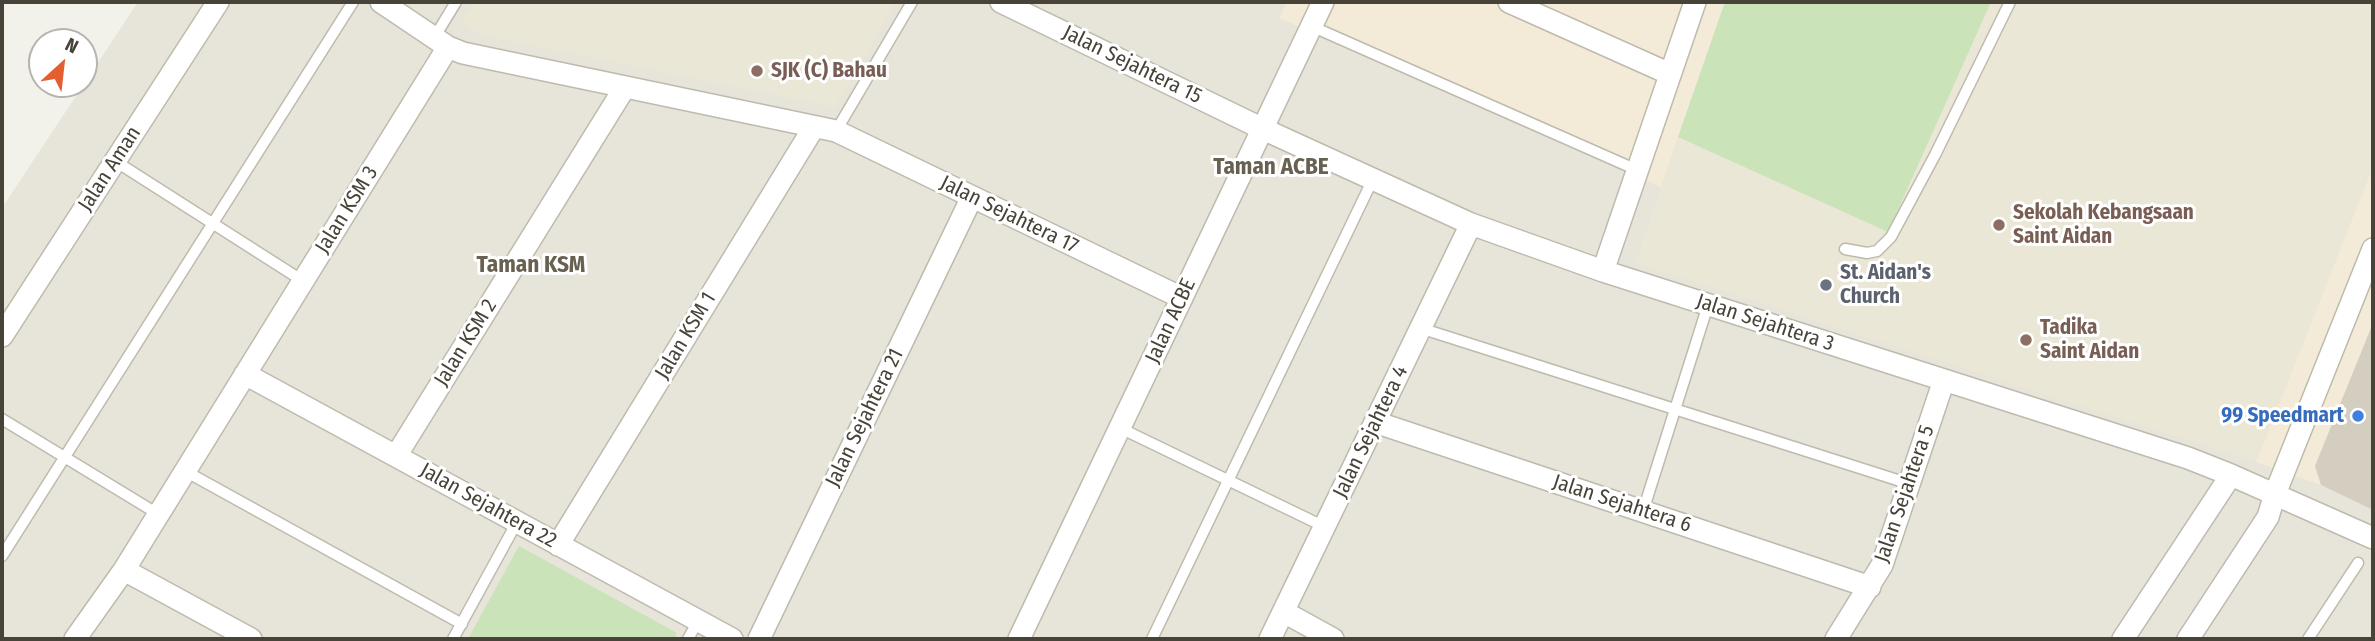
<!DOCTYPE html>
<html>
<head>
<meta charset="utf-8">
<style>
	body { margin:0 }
	#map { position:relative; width:2375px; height:641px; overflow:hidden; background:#f3f2ea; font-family:"Fira Sans Condensed",sans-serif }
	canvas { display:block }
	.frame { position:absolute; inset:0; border:4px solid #474339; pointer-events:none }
	.north { position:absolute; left:28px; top:28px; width:70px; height:70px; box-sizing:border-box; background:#fff; border:2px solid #b5b4b0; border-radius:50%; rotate:27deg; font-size:19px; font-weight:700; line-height:28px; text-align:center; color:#474339 }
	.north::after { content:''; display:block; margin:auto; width:24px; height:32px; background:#e35e31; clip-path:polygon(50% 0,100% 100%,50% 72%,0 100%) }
</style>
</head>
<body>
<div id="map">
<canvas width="2375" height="641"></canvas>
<div class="frame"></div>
<div class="north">N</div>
</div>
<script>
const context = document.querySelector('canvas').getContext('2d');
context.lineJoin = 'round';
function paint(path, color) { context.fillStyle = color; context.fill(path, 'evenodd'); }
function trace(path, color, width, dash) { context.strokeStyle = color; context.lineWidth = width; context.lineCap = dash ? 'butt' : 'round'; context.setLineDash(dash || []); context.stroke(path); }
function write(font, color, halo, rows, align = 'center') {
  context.font = font + ' "Fira Sans Condensed",sans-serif'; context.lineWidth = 6; context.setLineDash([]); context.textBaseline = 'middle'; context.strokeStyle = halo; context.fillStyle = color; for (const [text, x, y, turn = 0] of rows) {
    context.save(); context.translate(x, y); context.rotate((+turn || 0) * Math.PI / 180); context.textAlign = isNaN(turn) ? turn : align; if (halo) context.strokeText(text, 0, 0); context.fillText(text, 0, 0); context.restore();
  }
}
const residential = new Path2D(`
	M 138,2 L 2373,2 L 2373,639 L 2,639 L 2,208 Z`);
const commercial = new Path2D(`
	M 1287,2 L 1725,2 L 1661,187 L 1279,18 Z
	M 2373,166 L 2373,510 L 2321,485 L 2256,462 Z`);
const education = new Path2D(`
	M 473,2 L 896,2 L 835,107 L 480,35 L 461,21 Z
	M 1725,2 L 2373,2 L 2373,166 L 2256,462 L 1635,263 Z`);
const green = new Path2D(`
	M 1725,2 L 1991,2 L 1888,232 L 1678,137 Z
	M 519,546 L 677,633 L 674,639 L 468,639 Z`);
const building = new Path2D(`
	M 2373,323 L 2373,510 L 2321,485 L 2315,466 Z`);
const service = new Path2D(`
	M 1311,26 L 1637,170
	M 434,38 L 456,2
	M 836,131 L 912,2
	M 115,161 L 303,281
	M 1845,249 L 1867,253 L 1877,251 L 1891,237 L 1935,155 L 2010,2
	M 1420,328 L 1910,484
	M 2,419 L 158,514
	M 1120,428 L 1325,527
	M 185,471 L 462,624
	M 1643,511 L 1708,305
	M 2,556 L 353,2
	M 453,639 L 517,522
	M 688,639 L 698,621
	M 1152,639 L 1373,179
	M 2308,639 L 2358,563`);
const minor = new Path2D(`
	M 381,2 L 448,47 L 463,53 L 836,131 L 1182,298
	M 1001,2 L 1263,129 L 1471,224 L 1603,271 L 2188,458 L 2231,475 L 2373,538
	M 1509,2 L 1670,74
	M 1603,271 L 1695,2
	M 2,336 L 218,2
	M 245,374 L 732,639
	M 1375,422 L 1870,587
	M 396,456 L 625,87
	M 558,545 L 814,127
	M 124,570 L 251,639
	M 1284,612 L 1333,639
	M 75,639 L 124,570 L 448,47
	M 759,639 L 972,197
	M 1019,639 L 1323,2
	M 1270,639 L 1471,224
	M 1836,639 L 1882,565 L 1944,380
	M 2123,639 L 2231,475
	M 2188,639 L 2268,517 L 2275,494 L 2373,249`);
const markers = [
	[757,71,7,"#8d6e63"],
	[1999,225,7,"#8d6e63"],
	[1826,285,7,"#6b7280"],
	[2026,340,7,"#8d6e63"],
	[2358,416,7,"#3f7fe0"]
];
const streetNames = [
	["Jalan Sejahtera 15",1132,65,26],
	["Jalan Aman",110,169,-57],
	["Jalan KSM 3",347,210,-58],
	["Jalan Sejahtera 17",1009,215,26],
	["Jalan ACBE",1171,321,-65],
	["Jalan Sejahtera 3",1765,323,18],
	["Jalan KSM 1",686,336,-59],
	["Jalan KSM 2",466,343,-58],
	["Jalan Sejahtera 21",865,418,-64],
	["Jalan Sejahtera 4",1371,432,-64],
	["Jalan Sejahtera 5",1905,494,-71],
	["Jalan Sejahtera 6",1622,504,18],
	["Jalan Sejahtera 22",488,506,29]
];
const educationNames = [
	["SJK (C) Bahau",771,71],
	["Sekolah Kebangsaan",2013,213],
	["Saint Aidan",2013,237],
	["Tadika",2040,328],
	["Saint Aidan",2040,352]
];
const worshipNames = [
	["St. Aidan's",1840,273],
	["Church",1840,297]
];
const shopNames = [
	["99 Speedmart",2344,416]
];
const neighbourhoodNames = [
	["Taman ACBE",1271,168],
	["Taman KSM",531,266]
];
paint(residential, '#e7e4d9');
paint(commercial, '#f3ead8');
paint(education, '#ebe7d6');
paint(green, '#cbe3b8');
paint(building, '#d4cec1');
trace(service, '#bebaae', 13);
trace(minor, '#bebaae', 24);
trace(service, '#fff', 10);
trace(minor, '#fff', 21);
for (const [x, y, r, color] of markers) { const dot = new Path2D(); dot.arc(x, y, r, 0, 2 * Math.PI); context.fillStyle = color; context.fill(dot); trace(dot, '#fff', 2.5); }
write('21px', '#474339', '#fff', streetNames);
write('bold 21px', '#785e54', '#fff', educationNames, 'left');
write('bold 21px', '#5b616d', '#fff', worshipNames, 'left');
write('bold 21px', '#366cbe', '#fff', shopNames, 'right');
write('bold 23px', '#686151', '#fff', neighbourhoodNames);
</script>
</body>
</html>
